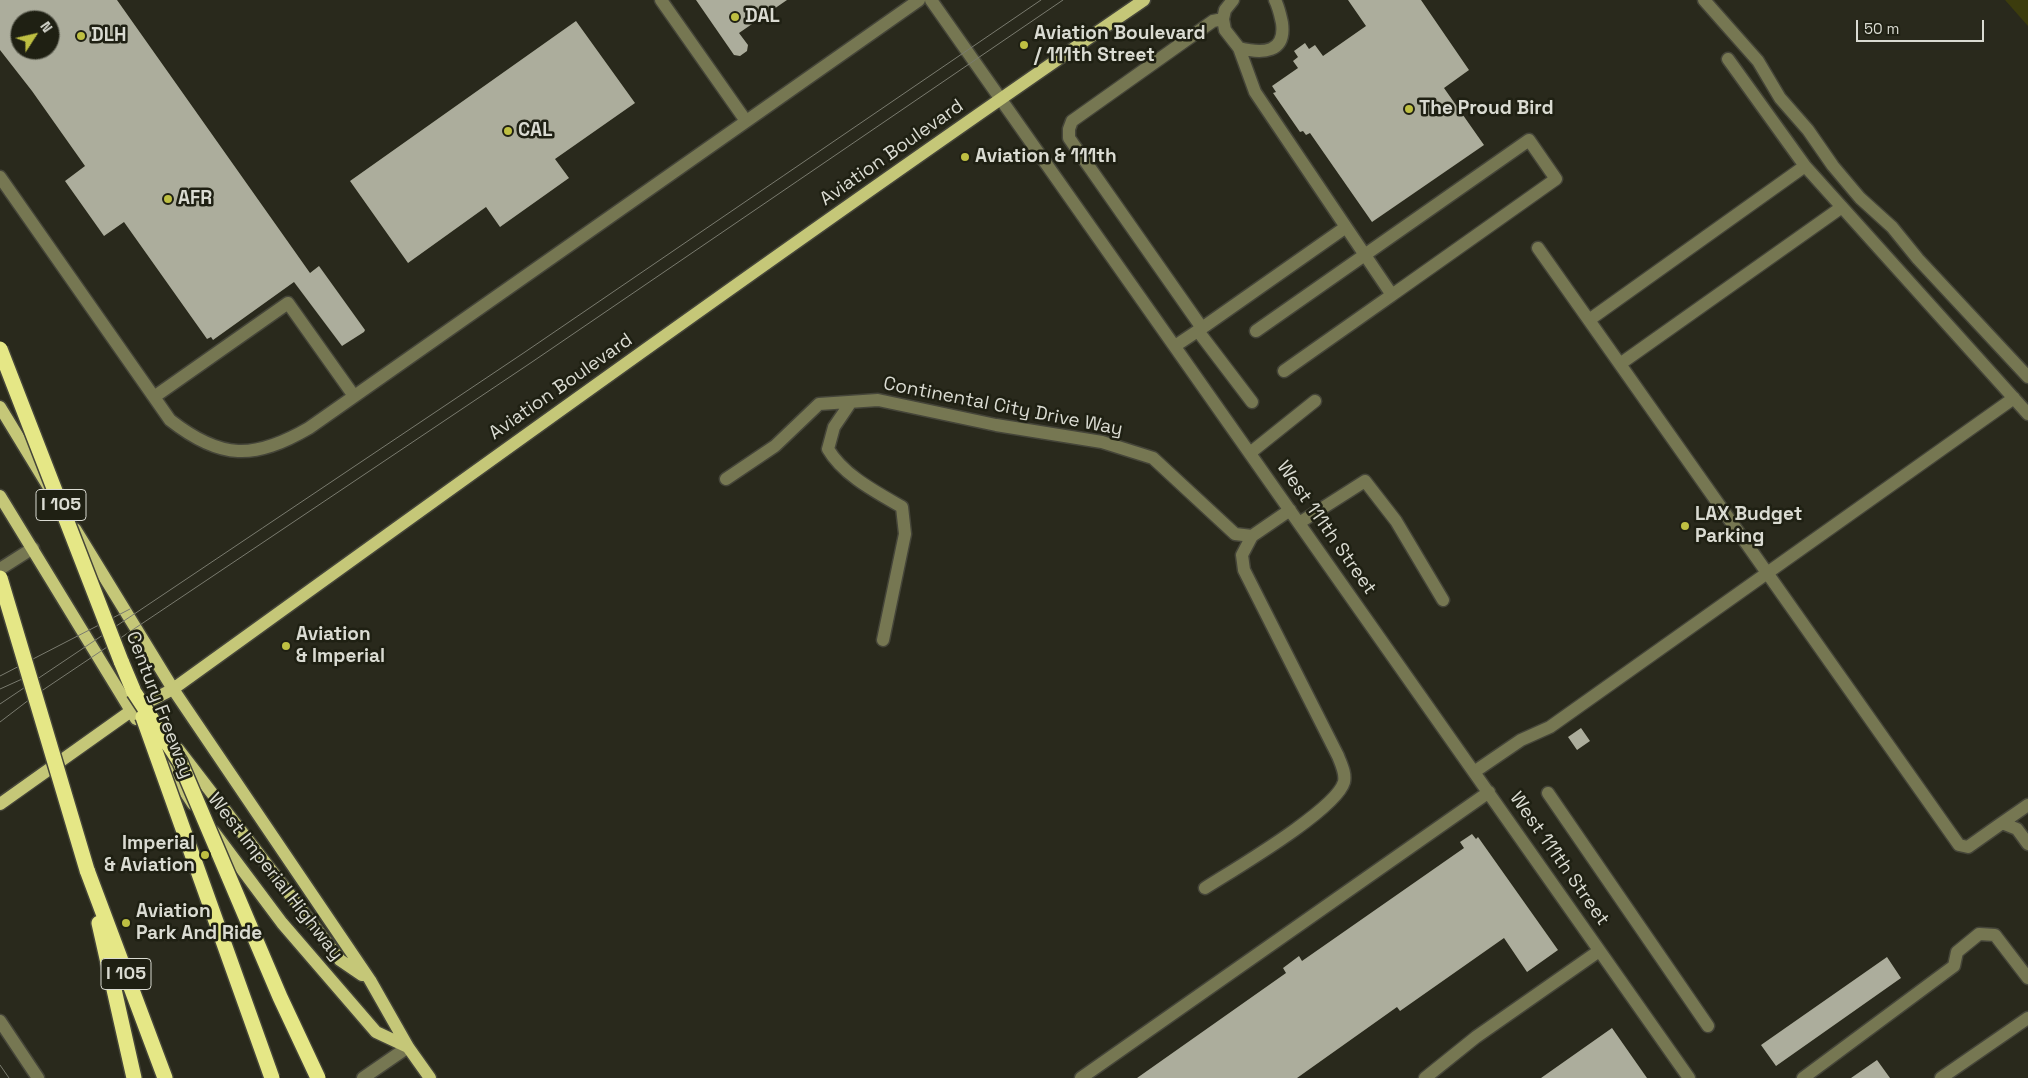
<!DOCTYPE html>
<html>
<head>
<meta charset="utf-8">
<style>
	body { margin:0 }
	#map { position:relative; width:2028px; height:1078px; overflow:hidden; background:#29291c; font-family:"Space Grotesk",sans-serif }
	canvas { display:block }
	.north { position:absolute; left:10px; top:10px; width:50px; height:50px; box-sizing:border-box; background:#1f2013; border:1px solid #6a6b5f; border-radius:50%; rotate:55deg; font-size:14px; font-weight:700; line-height:20px; text-align:center; color:#dadbd2 }
	.north::after { content:''; display:block; margin:auto; width:18px; height:22px; background:#bebf42; clip-path:polygon(50% 0,100% 100%,50% 72%,0 100%) }
	.scale { position:absolute; left:1856px; top:20px; width:128px; height:22px; box-sizing:border-box; border:2px solid #dadbd2; border-top:0; padding-left:6px; font-size:15px; line-height:18px; white-space:nowrap; color:#dadbd2; -webkit-text-stroke:4px #1f2013; paint-order:stroke }
</style>
</head>
<body>
<div id="map">
<canvas width="2028" height="1078"></canvas>
<div class="north">N</div>
<div class="scale">50 m</div>
</div>
<script>
const context = document.querySelector('canvas').getContext('2d');
context.lineJoin = 'round';
function paint(path, color) { context.fillStyle = color; context.fill(path, 'evenodd'); }
function trace(path, color, width, dash) { context.strokeStyle = color; context.lineWidth = width; context.lineCap = dash ? 'butt' : 'round'; context.setLineDash(dash || []); context.stroke(path); }
function write(font, color, halo, rows, align = 'center') {
  context.font = font + ' "Space Grotesk",sans-serif'; context.lineWidth = 5; context.setLineDash([]); context.textBaseline = 'middle'; context.strokeStyle = halo; context.fillStyle = color; for (const [text, x, y, turn = 0] of rows) {
    context.save(); context.translate(x, y); context.rotate((+turn || 0) * Math.PI / 180); context.textAlign = isNaN(turn) ? turn : align; if (halo) context.strokeText(text, 0, 0); context.fillText(text, 0, 0); context.restore();
  }
}
const green = new Path2D(`
	M 2005,0 L 2028,0 L 2028,26 Z`);
const building = new Path2D(`
	M 0,0 L 117,0 L 310,273 L 319,266 L 365,330 L 364,332 L 342,346 L 294,282 L 213,340 L 211,337 L 207,339 L 124,222 L 104,236 L 65,181 L 85,166 L 32,91 L 0,50 ZM 20,20 L 50,20 L 50,50 L 20,50 Z
	M 696,0 L 787,0 L 739,33 L 748,45 L 747,51 L 740,56 L 734,55 Z
	M 1348,0 L 1421,0 L 1469,70 L 1444,88 L 1484,145 L 1372,222 L 1310,133 L 1306,135 L 1303,131 L 1300,132 L 1273,93 L 1276,92 L 1272,86 L 1298,68 L 1293,61 L 1298,57 L 1294,51 L 1305,43 L 1309,49 L 1315,45 L 1323,56 L 1366,26 Z
	M 576,21 L 635,103 L 555,159 L 569,178 L 500,227 L 486,207 L 408,263 L 350,181 Z
	M 1581,728 L 1590,741 L 1577,750 L 1568,737 Z
	M 1472,834 L 1476,839 L 1478,837 L 1558,950 L 1527,972 L 1504,938 L 1400,1011 L 1397,1007 L 1297,1078 L 1137,1078 L 1286,973 L 1283,968 L 1299,956 L 1302,961 L 1464,848 L 1460,842 Z
	M 1887,957 L 1901,978 L 1776,1066 L 1761,1045 Z
	M 1612,1028 L 1647,1078 L 1541,1078 Z
	M 1877,1060 L 1890,1078 L 1851,1078 Z`);
const minor = new Path2D(`
	M 661,0 L 746,121
	M 931,0 L 1689,1078
	M 1704,0 L 1758,61 L 1780,98 L 1808,130 L 1833,166 L 1860,198 L 1892,227 L 1918,259 L 2028,377
	M 1223,19 L 1213,21 L 1072,121 L 1069,129 L 1069,138 L 1202,328 L 1346,227 L 1255,92 L 1239,48 L 1225,30 L 1223,19 L 1225,10 L 1233,0
	M 1239,48 C 1263,54 1286,53 1282,23 C 1280,14 1279,8 1275,0
	M 1728,59 L 1805,166 L 2028,414
	M 0,177 L 170,420 C 221,460 254,460 309,428 L 919,0
	M 1538,248 L 1959,845 L 1968,847 L 2002,823 L 2017,829 L 2028,844
	M 1589,320 L 1805,166
	M 1198,331 L 1252,402
	M 1256,331 L 1529,140 L 1556,179 L 1392,295
	M 1175,346 L 1202,328
	M 1620,364 L 1842,207
	M 1284,371 L 1392,295 L 1346,227
	M 154,397 L 288,303 L 354,396
	M 851,402 L 834,427 L 828,449 C 843,475 876,492 902,507 L 905,534 L 883,640
	M 1250,453 L 1315,401
	M 726,479 L 775,446 L 819,404 L 878,400 L 996,425 L 1102,442 L 1153,458 L 1235,534 L 1252,536 L 1290,510
	M 1299,523 L 1365,481 L 1396,521 L 1443,600
	M 0,569 L 33,548
	M 1474,772 L 1521,740 L 1550,727 L 2014,398
	M 1548,793 L 1708,1026
	M 2002,823 L 2028,805
	M 1205,888 C 1233,870 1336,810 1344,782 C 1346,773 1341,764 1338,756 L 1244,570 L 1242,555 L 1252,536
	M 0,1021 L 38,1078
	M 363,1078 L 408,1047
	M 1081,1078 L 1489,792
	M 1425,1078 L 1476,1037 L 1599,951
	M 1803,1078 L 1954,966 L 1957,952 L 1979,934 L 1995,935 L 2028,978
	M 1941,1078 L 2028,1018`);
const major = new Path2D(`
	M 0,407 L 48,486
	M 0,496 L 136,719
	M 75,529 L 173,689 L 370,980 L 408,1047 L 430,1078
	M 178,749 L 340,960 L 362,975
	M 160,754 L 193,804
	M 0,804 L 131,711 L 173,689 C 495,457 817,224 1144,0
	M 214,832 L 282,923 L 376,1032 L 408,1047`);
const highway = new Path2D(`
	M 121,661 L 134,692
	M 87,870 L 165,1078
	M 99,923 L 134,1078`);
const tram = new Path2D(`
	M 0,676 L 130,609
	M 0,689 L 31,675
	M 0,704 L 525,352 L 1041,0
	M 0,722 L 34,696 L 532,362 L 1063,0
	M 0,1065 L 9,1078`);
const highwayBridge = new Path2D(`
	M 0,349 L 121,661
	M 0,578 L 87,870
	M 134,692 L 180,762 L 280,997 L 318,1078
	M 143,717 L 272,1078`);
const markers = [
	[735,17,5,"#bebf42"],
	[81,36,5,"#bebf42"],
	[1024,45,5,"#bebf42"],
	[1409,109,5,"#bebf42"],
	[508,131,5,"#bebf42"],
	[965,157,5,"#bebf42"],
	[168,199,5,"#bebf42"],
	[1685,526,5,"#bebf42"],
	[286,646,5,"#bebf42"],
	[205,855,5,"#bebf42"],
	[126,923,5,"#bebf42"]
];
const shields = [
	[61,505,50],
	[126,974,50]
];
const shieldNames = [
	["I 105",61,505],
	["I 105",126,974]
];
const poiNames = [
	["DAL",745,17],
	["Aviation Boulevard",1034,34],
	["/ 111th Street",1034,56],
	["DLH",91,36],
	["The Proud Bird",1419,109],
	["CAL",518,131],
	["Aviation & 111th",975,157],
	["AFR",178,199],
	["LAX Budget",1695,515],
	["Parking",1695,537],
	["Aviation",296,635],
	["& Imperial",296,657],
	["Imperial",195,844,"right"],
	["& Aviation",195,866,"right"],
	["Aviation",136,912],
	["Park And Ride",136,934]
];
const streetNames = [
	["Aviation Boulevard",892,153,-35],
	["Aviation Boulevard",561,387,-35],
	["Continental City Drive Way",1003,407,11],
	["West 111th Street",1326,528,55],
	["Century Freeway",159,705,69],
	["West 111th Street",1559,859,55],
	["West Imperial Highway",275,877,52]
];
paint(green, '#3c3c0d');
paint(building, '#acad9c');
trace(minor, '#454539', 15);
trace(major, '#454539', 15);
trace(highway, '#454539', 18);
trace(minor, '#767752', 12);
trace(major, '#c5c778', 12);
trace(highway, '#e5e786', 15);
trace(tram, '#7a7b6f', 1);
trace(highwayBridge, '#454539', 18, []);
trace(highwayBridge, '#e5e786', 15);
for (const [x, y, r, color] of markers) { const dot = new Path2D(); dot.arc(x, y, r, 0, 2 * Math.PI); context.fillStyle = color; context.fill(dot); trace(dot, '#1f2013', 2); }
for (const [x, y, w] of shields) { const box = new Path2D(); box.roundRect(x - w / 2, y - 15.5, w, 31, 4); context.fillStyle = '#1f2013'; context.fill(box); trace(box, '#dadbd2', 1); }
write('bold 18px', '#dadbd2', null, shieldNames);
write('bold 19px', '#dadbd2', '#1f2013', poiNames, 'left');
write('19px', '#dadbd2', '#1f2013', streetNames);
</script>
</body>
</html>
